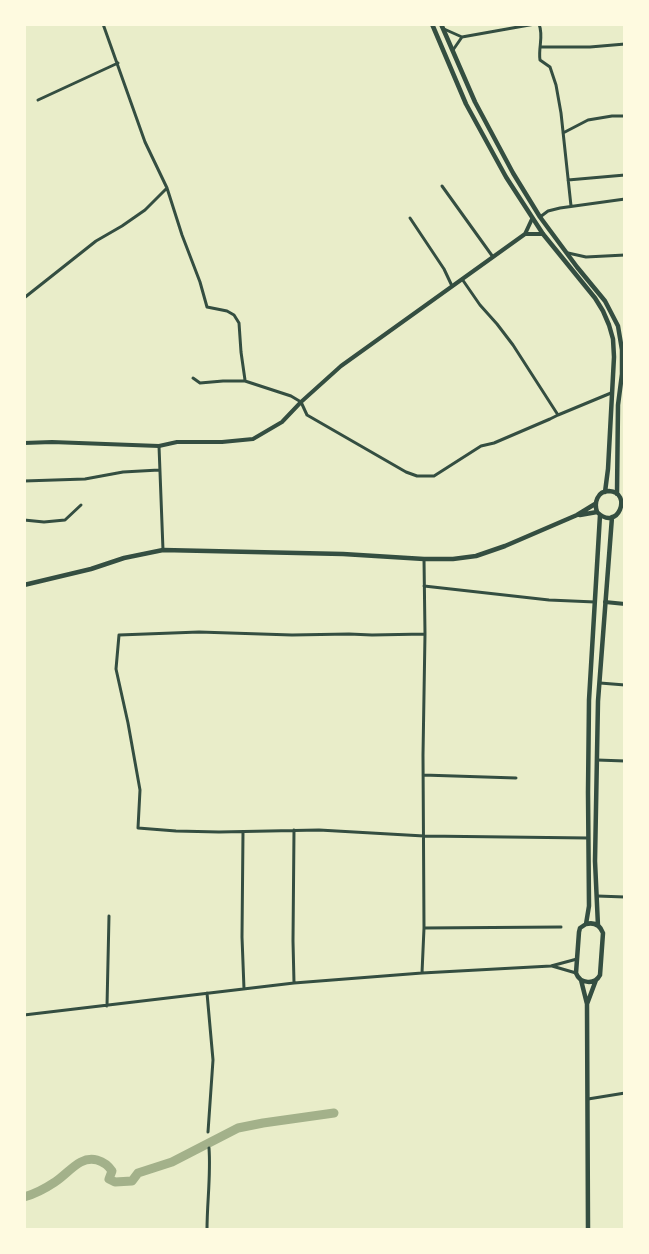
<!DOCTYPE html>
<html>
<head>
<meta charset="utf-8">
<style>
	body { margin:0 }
	#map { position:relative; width:649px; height:1254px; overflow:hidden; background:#e9edc9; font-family:Manrope,sans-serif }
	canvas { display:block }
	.frame { position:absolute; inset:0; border:26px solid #fefae0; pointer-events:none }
</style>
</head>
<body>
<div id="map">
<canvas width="649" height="1254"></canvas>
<div class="frame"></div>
</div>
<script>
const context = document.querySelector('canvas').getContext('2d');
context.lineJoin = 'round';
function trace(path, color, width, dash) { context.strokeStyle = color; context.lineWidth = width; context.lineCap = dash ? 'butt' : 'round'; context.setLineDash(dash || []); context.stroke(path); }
const river = new Path2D(`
	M 24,1197 C 35,1194 46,1188 55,1182 C 68,1174 80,1155 97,1160 C 104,1162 108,1165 112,1171 L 109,1179 L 115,1182 L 132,1181 L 138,1173 L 172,1162 L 238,1128 L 263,1123 L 334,1113`);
const minor = new Path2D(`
	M 103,24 L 145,142 L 167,188 L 182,235 L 200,282 L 207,307 L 227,311 L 234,315 L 239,323 L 241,352 L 245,380
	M 539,24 C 544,37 538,47 540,60 L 550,67 L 556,85 L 561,113 L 571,206
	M 444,29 L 462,37 L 535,24
	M 541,47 L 590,47 L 625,44
	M 453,50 L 462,37
	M 38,100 L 118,63
	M 563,133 L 588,120 L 612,116 L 625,116
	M 568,180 L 625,175
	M 442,186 L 493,257
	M 540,217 L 548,211 L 560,208 L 625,199
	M 410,218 L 444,269 L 452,286
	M 568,253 L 586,257 L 625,255
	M 462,279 L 480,305 L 497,324 L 513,345 L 558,415
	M 24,298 L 96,241 L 122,226 L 145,210 L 167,188
	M 193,378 L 200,383 L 223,381 L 245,381 L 291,396 L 301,402 L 307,415 L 406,472 L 417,476 L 434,476 L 481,446 L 494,443 L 550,419 L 558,415 L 611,393
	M 159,446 L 163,550
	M 24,481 L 85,479 L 123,472 L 159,470
	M 24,520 L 44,522 L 65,520 L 81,505
	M 424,586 L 549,600 L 595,602
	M 425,634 L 372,635 L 349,634 L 292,635 L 199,632 L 119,635 L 116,669 L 128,723 L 140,790 L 138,828 L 176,831 L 219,832 L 319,830 L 424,836 L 588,838
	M 600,683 L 625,685
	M 597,760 L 625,761
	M 423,775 L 516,778
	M 294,830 L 293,941 L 294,983
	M 243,832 L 242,937 L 244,989
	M 597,896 L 625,897
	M 424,928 L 561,927
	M 552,966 L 576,973
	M 422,973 L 424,928 L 423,755 L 425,634 L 424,559
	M 207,993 L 213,1060 L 208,1132
	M 107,1006 L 109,916
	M 24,1015 L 294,983 L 422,973 L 551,966 L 577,959
	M 588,1099 L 625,1093
	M 207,1230 C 207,1202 211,1175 209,1148`);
const tertiary = new Path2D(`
	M 525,234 L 543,234
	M 24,443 L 52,442 L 159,446 L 177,442 L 222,442 L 253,439 L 282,422 L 301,402 L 341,366 L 525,234 L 532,219`);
const secondary = new Path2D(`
	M 605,602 L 625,604`);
const trunk = new Path2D(`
	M 432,24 L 466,104 L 506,177 L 543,234 L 595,298 L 603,311 L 609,325 L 613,339 L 614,357 L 608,469 L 605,492
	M 441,24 L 475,102 L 513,173 L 540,217 L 577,267 L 605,301 L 618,326 L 622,350 L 622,374 L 618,405 L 617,494
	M 580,515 L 597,512 C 618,533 633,492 609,491 C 597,491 594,503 597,512
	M 24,585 L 91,569 L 124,558 L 163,550 L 343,554 L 424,559 L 453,559 L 476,556 L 505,546 L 577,515 L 595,504
	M 586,924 L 589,906 L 588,792 L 589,700 L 600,515
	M 586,924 C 594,922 600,925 603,933 L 600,975 C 595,985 580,984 576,973 L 579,932 L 580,928 Z
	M 598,926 L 595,861 L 598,701 L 612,517
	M 581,980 L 587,1004 L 588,1230
	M 587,1004 L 596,980`);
trace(river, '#a3b18a', 9);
trace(minor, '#344e41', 3);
trace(tertiary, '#344e41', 4);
trace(secondary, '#344e41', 4);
trace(trunk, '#344e41', 4.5);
</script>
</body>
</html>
